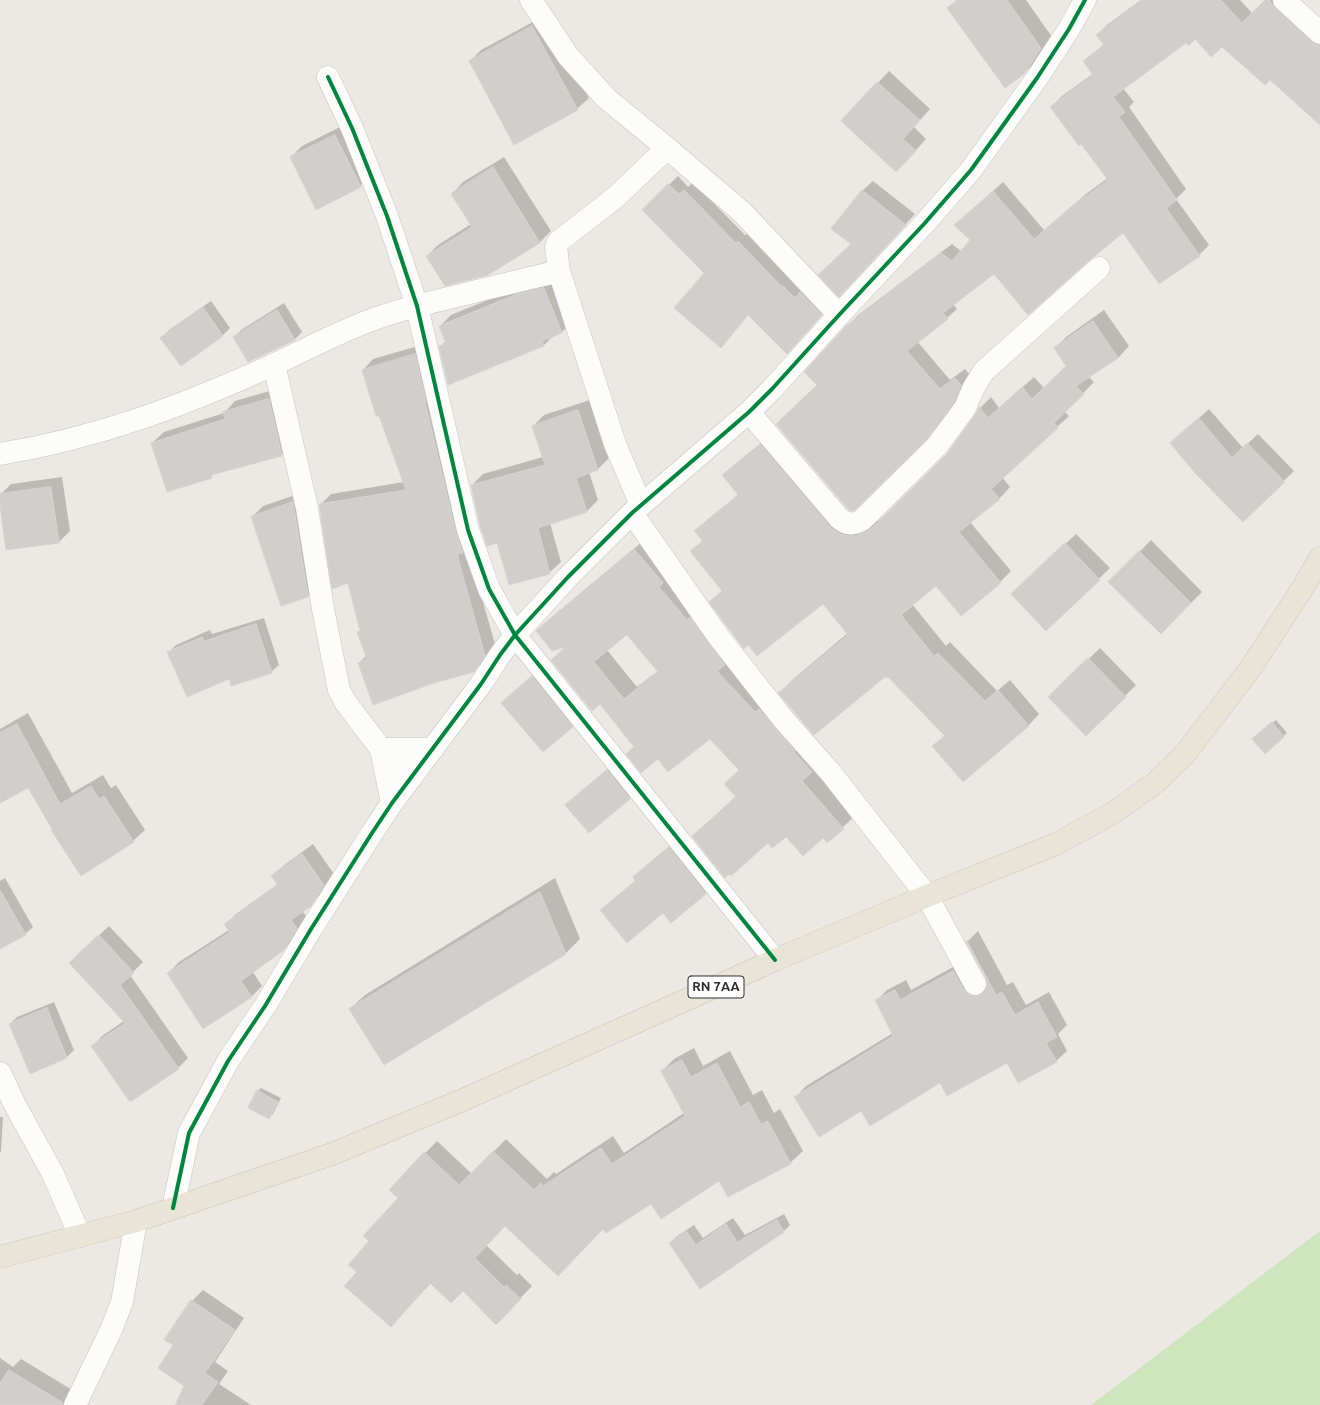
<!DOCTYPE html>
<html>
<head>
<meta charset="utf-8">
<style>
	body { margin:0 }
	canvas { display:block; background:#ece8e4 }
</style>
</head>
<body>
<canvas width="1320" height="1405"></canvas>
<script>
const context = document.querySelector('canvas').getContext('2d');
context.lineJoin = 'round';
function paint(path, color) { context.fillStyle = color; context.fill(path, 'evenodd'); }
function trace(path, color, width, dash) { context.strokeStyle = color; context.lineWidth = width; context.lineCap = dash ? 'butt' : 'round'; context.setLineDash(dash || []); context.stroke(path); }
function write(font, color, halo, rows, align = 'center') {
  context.font = font + ' Ubuntu,sans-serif'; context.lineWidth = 3; context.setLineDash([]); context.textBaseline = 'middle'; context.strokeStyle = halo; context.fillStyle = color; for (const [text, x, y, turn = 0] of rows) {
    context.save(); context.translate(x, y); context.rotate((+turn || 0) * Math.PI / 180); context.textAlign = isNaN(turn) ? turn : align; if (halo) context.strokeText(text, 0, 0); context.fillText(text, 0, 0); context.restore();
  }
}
const green = new Path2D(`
	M 1320,1231 L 1320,1405 L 1091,1405 Z`);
const shadow = new Path2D(`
	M 957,0 L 1026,0 L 1052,37 L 1036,62 L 1024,73 L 948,8 Z
	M 1141,0 L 1240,0 L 1253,14 L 1267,0 L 1286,0 L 1320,31 L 1320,99 L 1270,79 L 1222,45 L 1195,38 L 1186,41 L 1123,88 L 1134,102 L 1129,107 L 1186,189 L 1176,199 L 1209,245 L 1199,255 L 1123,232 L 1090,258 L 994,273 L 953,304 L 957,309 L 947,318 L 917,341 L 950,380 L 965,369 L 970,375 L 964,391 L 937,427 L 927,437 L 818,385 L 847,327 L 857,316 L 952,244 L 961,251 L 971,240 L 955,225 L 1003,182 L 1044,230 L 1086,194 L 1108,178 L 1082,143 L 1051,107 L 1061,97 L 1094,73 L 1085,61 L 1104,44 L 1097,35 L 1107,25 Z
	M 544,16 L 589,98 L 577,109 L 470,61 L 481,50 Z
	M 889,71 L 930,109 L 914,127 L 926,139 L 907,160 L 842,121 Z
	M 346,124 L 372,175 L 360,186 L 291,157 L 302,146 Z
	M 504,157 L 551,231 L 540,242 L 488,274 L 427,256 L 438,245 L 471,224 L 452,194 L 463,182 Z
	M 678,176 L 688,187 L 693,182 L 745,235 L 747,234 L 791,280 L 830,306 L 795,344 L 749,314 L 721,346 L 705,273 L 643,210 Z
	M 873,181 L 915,214 L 849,286 L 852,244 L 832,228 L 863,190 Z
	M 555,277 L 573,321 L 562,332 L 553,336 L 544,345 L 449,384 L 440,347 L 446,341 L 440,326 L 451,315 L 529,283 Z
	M 211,301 L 230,328 L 223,335 L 181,365 L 162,338 L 169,330 Z
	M 284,303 L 302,332 L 295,339 L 248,361 L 234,337 L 241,330 Z
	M 1104,310 L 1129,346 L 1118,358 L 1089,377 L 1094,382 L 1065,412 L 1069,416 L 1002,477 L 1010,487 L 999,499 L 970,522 L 1011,571 L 1000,582 L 937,584 L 912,604 L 946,646 L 950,642 L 997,691 L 1010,680 L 1039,714 L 1028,726 L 934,746 L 945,735 L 888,675 L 780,693 L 791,681 L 848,633 L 823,602 L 710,602 L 723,590 L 692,551 L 703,540 L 696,531 L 707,520 L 739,494 L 723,475 L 735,464 L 772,434 L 842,517 L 868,525 L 876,522 L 883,518 L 947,455 L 976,416 L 980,408 L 991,397 L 999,408 L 1034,377 L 1044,388 L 1067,366 L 1055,348 L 1066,337 Z
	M 425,344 L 467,546 L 495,644 L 484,661 L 473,671 L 359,663 L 366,656 L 358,632 L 361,630 L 349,582 L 320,505 L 331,494 L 404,482 L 363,370 L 373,359 Z
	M 280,388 L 293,443 L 282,455 L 214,473 L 211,477 L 152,443 L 164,432 L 224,413 L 235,401 Z
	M 590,400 L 609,458 L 598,469 L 589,472 L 598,500 L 587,511 L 550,523 L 561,562 L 549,573 L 497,542 L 472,485 L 483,474 L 543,457 L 533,426 L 544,415 Z
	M 1209,409 L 1243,448 L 1258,434 L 1294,471 L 1243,521 L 1171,443 Z
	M 62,477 L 70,531 L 59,542 L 0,497 L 0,495 L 11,484 Z
	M 304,492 L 319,585 L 308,596 L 282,605 L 252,517 L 263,506 Z
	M 1076,534 L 1110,568 L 1046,630 L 1023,584 Z
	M 648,537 L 856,815 L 827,842 L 823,837 L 786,835 L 768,842 L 693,836 L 736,796 L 740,770 L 710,738 L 658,758 L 627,754 L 635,746 L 600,702 L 552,660 L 566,646 L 537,631 L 550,619 ZM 627,633 L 658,671 L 637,687 L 607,650 Z
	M 1151,540 L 1202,592 L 1161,633 L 1110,582 Z
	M 264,618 L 279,665 L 271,672 L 229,678 L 168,653 L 176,645 L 210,630 L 212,634 Z
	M 1100,648 L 1136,685 L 1086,735 L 1049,697 Z
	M 544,666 L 583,715 L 572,726 L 502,703 Z
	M 28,713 L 72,793 L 103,775 L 111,788 L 116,785 L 145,830 L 133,841 L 54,829 L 29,787 L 0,802 L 0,729 Z
	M 1276,720 L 1287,733 L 1265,752 L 1257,736 Z
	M 615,763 L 637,791 L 589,832 L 566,805 Z
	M 679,838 L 715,883 L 705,893 L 672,922 L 663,912 L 601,910 L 636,880 L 634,877 L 644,868 Z
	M 313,844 L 334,874 L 321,894 L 310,905 L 302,911 L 307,917 L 294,939 L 283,950 L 253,972 L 262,986 L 251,997 L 168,973 L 179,962 L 229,930 L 225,925 L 236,914 L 278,884 L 272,876 L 283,866 Z
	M 5,878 L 33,927 L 25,934 L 0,948 L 0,881 Z
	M 555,878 L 580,939 L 565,954 L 350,1009 L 365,995 Z
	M 109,926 L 143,962 L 130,975 L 188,1058 L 178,1068 L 93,1046 L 102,1036 L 124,1021 L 80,953 Z
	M 978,931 L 1007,985 L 1013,982 L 1026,1005 L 1049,992 L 1067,1025 L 1058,1034 L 1067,1051 L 1056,1061 L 1008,1062 L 940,1081 L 796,1097 L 806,1086 L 893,1033 L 876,1001 L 887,990 L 906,980 L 911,990 L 964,961 L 979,984 L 986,986 L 989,985 L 987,978 L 967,942 Z
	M 54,1002 L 74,1050 L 67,1057 L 30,1072 L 10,1024 L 17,1017 Z
	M 694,1048 L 703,1066 L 730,1051 L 753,1095 L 762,1090 L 774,1113 L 780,1109 L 803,1151 L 790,1163 L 720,1179 L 651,1203 L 604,1228 L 505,1225 L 486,1245 L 517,1275 L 519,1273 L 532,1286 L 496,1323 L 463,1290 L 431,1283 L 403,1313 L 358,1272 L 370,1241 L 399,1198 L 390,1189 L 437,1141 L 472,1174 L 506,1139 L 547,1179 L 554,1172 L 556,1174 L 613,1136 L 624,1153 L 684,1113 L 662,1071 L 674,1059 Z
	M 261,1088 L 281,1098 L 273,1114 L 269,1118 L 257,1091 Z
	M 0,1117 L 3,1117 L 1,1152 L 0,1153 Z
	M 784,1214 L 790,1225 L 783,1232 L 701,1288 L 670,1243 L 677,1236 L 694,1225 L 703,1238 L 733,1218 L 745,1235 Z
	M 203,1290 L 244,1318 L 215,1362 L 228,1371 L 219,1384 L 251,1405 L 176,1405 L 185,1386 L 175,1345 L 166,1339 L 192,1301 Z
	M 0,1358 L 13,1367 L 21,1359 L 74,1391 L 67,1405 L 0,1405 Z`);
const building = new Path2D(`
	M 959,0 L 1007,0 L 1041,48 L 1024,74 L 1005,88 L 947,8 Z
	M 1143,0 L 1221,0 L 1242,23 L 1265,0 L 1269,0 L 1276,9 L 1312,42 L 1320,45 L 1320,125 L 1270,80 L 1265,85 L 1222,47 L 1211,57 L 1195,39 L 1189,46 L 1186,43 L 1113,97 L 1125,112 L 1119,117 L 1177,200 L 1166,208 L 1200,256 L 1159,284 L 1123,233 L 1091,259 L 1028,315 L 994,274 L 943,313 L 948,319 L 907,351 L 940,389 L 955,378 L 961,385 L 954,402 L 928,438 L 855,510 L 850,511 L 776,424 L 817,385 L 804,372 L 846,326 L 941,253 L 952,261 L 970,240 L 954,225 L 993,191 L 1034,239 L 1075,204 L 1108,180 L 1081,144 L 1079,146 L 1050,107 L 1093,75 L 1083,61 L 1104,45 L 1096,35 Z
	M 532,26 L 578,110 L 514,145 L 469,61 Z
	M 877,82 L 920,120 L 903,139 L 916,151 L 896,172 L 841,121 Z
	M 335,135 L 361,187 L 316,210 L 290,157 Z
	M 493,167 L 540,243 L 488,275 L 445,286 L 426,256 L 472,227 L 451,194 Z
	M 668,184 L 679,194 L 684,190 L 736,243 L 738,241 L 782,287 L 783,286 L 795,298 L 800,292 L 822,315 L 787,354 L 748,315 L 721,348 L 674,308 L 704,273 L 642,210 Z
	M 862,190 L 906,225 L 839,297 L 818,275 L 851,244 L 831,229 Z
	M 544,288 L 562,333 L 542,341 L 544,346 L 448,385 L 439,346 L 446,344 L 439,326 L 517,294 Z
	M 203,307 L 223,336 L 181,366 L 160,338 Z
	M 277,310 L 295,340 L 248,362 L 233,337 Z
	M 1093,321 L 1118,358 L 1076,386 L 1084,394 L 1054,423 L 1058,428 L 991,489 L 1000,499 L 959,532 L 1001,583 L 961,616 L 936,586 L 901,615 L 934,656 L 938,653 L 985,701 L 998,690 L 1029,726 L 963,782 L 932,746 L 945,736 L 888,677 L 887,678 L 885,677 L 814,735 L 778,693 L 848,635 L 823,604 L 757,656 L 748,645 L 744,649 L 709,602 L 722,591 L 690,551 L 703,541 L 694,531 L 738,495 L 722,475 L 760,444 L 831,528 L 840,534 L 848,536 L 856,536 L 863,533 L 871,529 L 946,455 L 975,415 L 979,407 L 988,418 L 1022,387 L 1032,399 L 1066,366 L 1054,348 Z
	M 415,354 L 426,401 L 425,402 L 456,533 L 463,553 L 457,554 L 485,656 L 474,672 L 434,683 L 373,705 L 358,663 L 367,659 L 357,632 L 360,631 L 348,583 L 332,589 L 319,504 L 406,490 L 379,416 L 376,416 L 362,370 Z
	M 269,399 L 282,456 L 211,475 L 212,478 L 167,492 L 151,443 L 225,419 L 223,412 Z
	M 578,410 L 598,470 L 576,478 L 587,512 L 538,528 L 550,574 L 509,585 L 497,543 L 487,546 L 480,526 L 471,485 L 545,465 L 532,426 Z
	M 1199,418 L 1232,458 L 1247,443 L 1285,482 L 1243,522 L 1196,474 L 1170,443 Z
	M 51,487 L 59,543 L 6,550 L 0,505 L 0,494 Z
	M 293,502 L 308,597 L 281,606 L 251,517 Z
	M 1065,543 L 1100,580 L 1046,631 L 1011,594 Z
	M 634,549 L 663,583 L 659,587 L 687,620 L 690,617 L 725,665 L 717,671 L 755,712 L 759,709 L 795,751 L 794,752 L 812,772 L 802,781 L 844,829 L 827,843 L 823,838 L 803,856 L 786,837 L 772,848 L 768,843 L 731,876 L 729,874 L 725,878 L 692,836 L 736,797 L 724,784 L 739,770 L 710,739 L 668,772 L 658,759 L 641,773 L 626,754 L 634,747 L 600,704 L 592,711 L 551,660 L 566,647 L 552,651 L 536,631 ZM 627,635 L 658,672 L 624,699 L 594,662 Z
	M 1139,551 L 1191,603 L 1161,634 L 1108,582 Z
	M 256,624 L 272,673 L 231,686 L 229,679 L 187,697 L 167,652 L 202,637 L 204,641 Z
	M 1088,658 L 1126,697 L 1086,736 L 1048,697 Z
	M 532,676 L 573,727 L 543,752 L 501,703 Z
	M 1272,722 L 1284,737 L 1265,754 L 1252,739 Z
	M 17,724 L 60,804 L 91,786 L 99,799 L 104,796 L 134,842 L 81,876 L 51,830 L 52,829 L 28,788 L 0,803 L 0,733 Z
	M 607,770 L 630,799 L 589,833 L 565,805 Z
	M 669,847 L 706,894 L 671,923 L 663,913 L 627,943 L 600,910 L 635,881 L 633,877 Z
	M 302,854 L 324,885 L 311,906 L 291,920 L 297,928 L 284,950 L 241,981 L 252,997 L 203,1029 L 167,973 L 230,932 L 224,924 L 278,885 L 271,876 Z
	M 0,890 L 26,935 L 0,949 Z
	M 540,892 L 566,954 L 384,1065 L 349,1009 Z
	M 99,935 L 134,973 L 120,985 L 179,1069 L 130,1102 L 91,1046 L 125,1023 L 69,963 Z
	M 966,941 L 967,941 L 996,995 L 1002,992 L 1015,1015 L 1038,1002 L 1057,1037 L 1046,1043 L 1057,1062 L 1018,1083 L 1007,1063 L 947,1096 L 940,1083 L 870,1126 L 861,1111 L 819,1137 L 794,1097 L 893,1036 L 875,1000 L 895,990 L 900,1000 L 953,971 L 964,990 L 968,994 L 975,996 L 981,995 L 985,991 L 987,985 L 986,978 Z
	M 47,1008 L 67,1058 L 30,1074 L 9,1024 Z
	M 682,1060 L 691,1077 L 717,1063 L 740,1107 L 749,1102 L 761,1124 L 768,1121 L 791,1164 L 728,1197 L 719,1181 L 661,1219 L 651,1204 L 606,1233 L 603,1229 L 558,1276 L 505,1226 L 475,1258 L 504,1287 L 506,1285 L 521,1299 L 496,1325 L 463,1291 L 451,1303 L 430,1283 L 391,1327 L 344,1286 L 357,1272 L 348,1265 L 369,1241 L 363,1236 L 398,1198 L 389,1190 L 424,1152 L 459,1185 L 493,1151 L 534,1190 L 541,1183 L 543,1186 L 601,1148 L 612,1164 L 685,1116 L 661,1071 Z
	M 257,1090 L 278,1102 L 269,1119 L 248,1108 Z
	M 777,1220 L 784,1232 L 700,1289 L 669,1243 L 686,1231 L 696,1245 L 726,1224 L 737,1242 Z
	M 191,1300 L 235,1330 L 205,1373 L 218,1382 L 202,1405 L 175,1405 L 184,1386 L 158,1368 L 173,1345 L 164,1340 Z
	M 9,1370 L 63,1403 L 63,1405 L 0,1405 L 0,1384 Z`);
const minor = new Path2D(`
	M 531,0 L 568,56 L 607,99 L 667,148 L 742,212 L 839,315
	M 1284,0 L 1320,33
	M 328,77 L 352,128 L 387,216 L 417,306 L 468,530 L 489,589 L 515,635 L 775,960
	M 274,364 L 307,508 L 323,609 L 339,690 L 346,703 L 381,749 L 412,777
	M 749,412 L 839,518 C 847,525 853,525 862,520 L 937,446 L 965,408 L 973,389 L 984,371 L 1099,268
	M 0,454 C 98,438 185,405 275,364 C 309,348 342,330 377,318 C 402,309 427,303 453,297 C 488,288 523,280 559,271
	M 641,505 L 615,444 L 559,271 L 556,247 L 558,242 L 617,196 L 667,148
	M 632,513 L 718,636 L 783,719 L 831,773 L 927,896 L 975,984
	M 381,749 L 392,803
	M 381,749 L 433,749
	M 0,1073 L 15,1105 L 53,1174 L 80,1236
	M 173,1208 L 189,1133 L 228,1061 L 265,1006 L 311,929 L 372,833 L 392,803 L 481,684 L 500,655 L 515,635 L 568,577 L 632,513 L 749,412 L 772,389 L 839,315 L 924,224 L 971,170 L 1037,78 L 1069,29 L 1085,0
	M 75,1405 L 111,1330 L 122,1302 L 136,1221`);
const primary = new Path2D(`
	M 0,1257 L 136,1221 L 332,1154 L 465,1099 L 775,960 L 927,896 L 1056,844 L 1113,813 L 1155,783 L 1185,754 L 1250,669 L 1302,589 L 1320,558`);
const cycleway = new Path2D(`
	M 328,77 L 352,128 L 387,216 L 417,306 L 468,530 L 489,589 L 515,635 L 775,960
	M 173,1208 L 189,1133 L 228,1061 L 265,1006 L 311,929 L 372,833 L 392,803 L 481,684 L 500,655 L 515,635 L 568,577 L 632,513 L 749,412 L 772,389 L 839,315 L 924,224 L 971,170 L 1037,78 L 1069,29 L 1085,0`);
const shields = [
	[716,987,56]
];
const shieldNames = [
	["RN 7AA",716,987]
];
paint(green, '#cee6be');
paint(shadow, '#0003');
paint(building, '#d1cecb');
trace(building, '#d7d4d0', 1);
trace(minor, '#c5c4c5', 23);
trace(primary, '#c6c5c4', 23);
trace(minor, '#fcfcfb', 22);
trace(primary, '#e8e4d6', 22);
trace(cycleway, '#00873e', 4);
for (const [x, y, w] of shields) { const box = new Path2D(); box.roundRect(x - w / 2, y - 11, w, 22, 3); context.fillStyle = '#fff'; context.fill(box); trace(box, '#2e2e2e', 1); }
write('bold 13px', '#2e2e2e', null, shieldNames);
</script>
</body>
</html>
